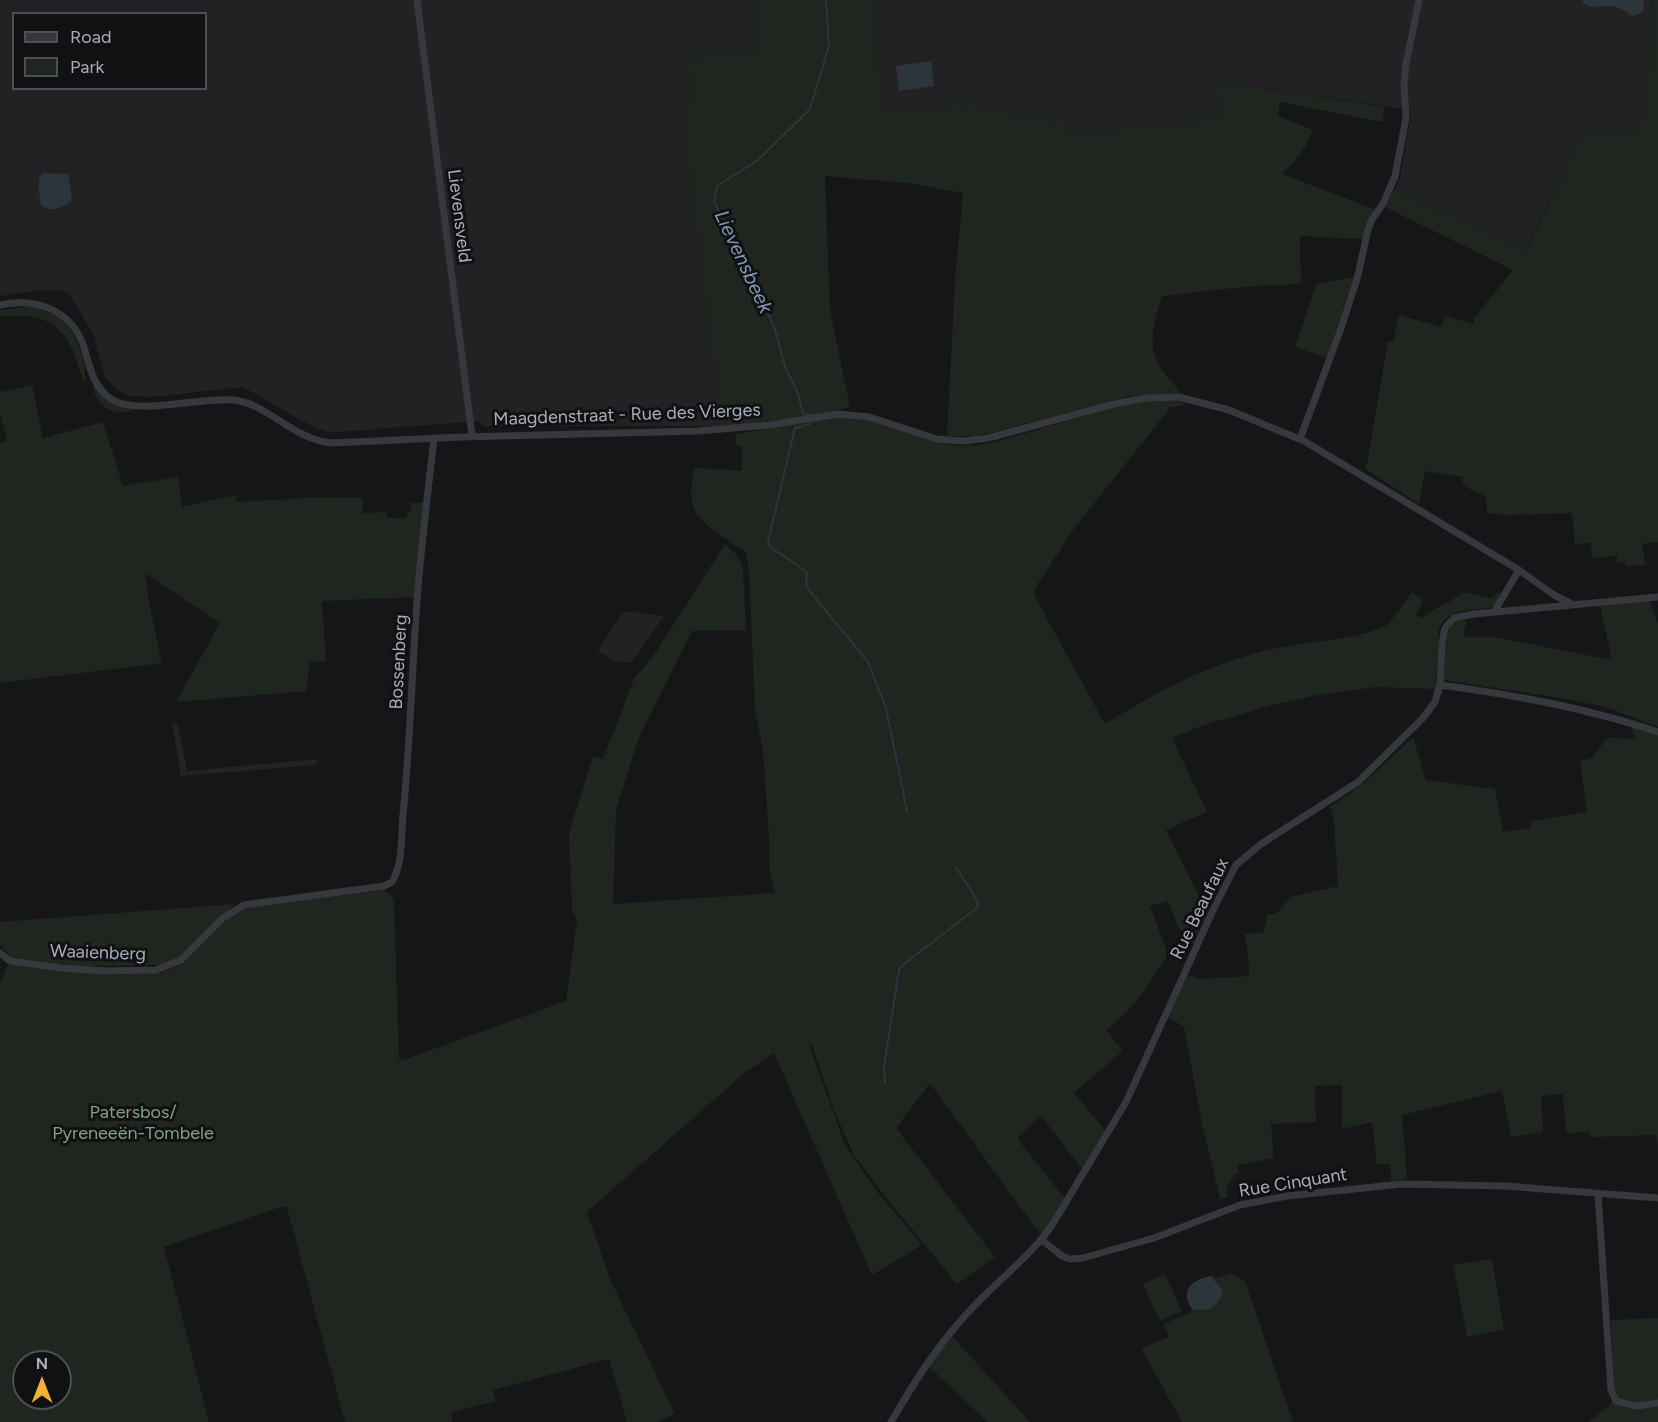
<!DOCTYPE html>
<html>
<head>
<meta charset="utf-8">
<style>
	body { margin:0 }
	#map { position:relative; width:1658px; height:1422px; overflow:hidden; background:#161618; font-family:Figtree,sans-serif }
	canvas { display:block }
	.legend { position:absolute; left:12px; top:12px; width:195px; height:78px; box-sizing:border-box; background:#111113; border:2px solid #4d4f55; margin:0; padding:8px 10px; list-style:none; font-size:18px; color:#a8adb8 }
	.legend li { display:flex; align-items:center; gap:12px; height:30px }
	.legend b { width:30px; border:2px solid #4d4f55 }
	.north { position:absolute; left:12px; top:1350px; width:60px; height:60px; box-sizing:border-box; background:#111113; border:2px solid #4d4f55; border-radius:50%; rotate:0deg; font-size:16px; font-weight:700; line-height:24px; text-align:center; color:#a8adb8 }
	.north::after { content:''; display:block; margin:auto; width:21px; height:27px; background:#f2b134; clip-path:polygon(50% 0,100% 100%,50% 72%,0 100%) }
</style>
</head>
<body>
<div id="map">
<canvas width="1658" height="1422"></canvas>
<ul class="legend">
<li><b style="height:8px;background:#37383d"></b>Road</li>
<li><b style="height:16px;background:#1e261f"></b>Park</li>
</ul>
<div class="north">N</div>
</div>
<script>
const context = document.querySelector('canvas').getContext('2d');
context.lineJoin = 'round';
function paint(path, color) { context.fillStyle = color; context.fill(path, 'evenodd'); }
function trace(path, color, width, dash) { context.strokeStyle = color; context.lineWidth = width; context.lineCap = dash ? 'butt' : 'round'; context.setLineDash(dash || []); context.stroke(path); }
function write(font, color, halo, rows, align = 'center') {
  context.font = font + ' Figtree,sans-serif'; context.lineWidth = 6; context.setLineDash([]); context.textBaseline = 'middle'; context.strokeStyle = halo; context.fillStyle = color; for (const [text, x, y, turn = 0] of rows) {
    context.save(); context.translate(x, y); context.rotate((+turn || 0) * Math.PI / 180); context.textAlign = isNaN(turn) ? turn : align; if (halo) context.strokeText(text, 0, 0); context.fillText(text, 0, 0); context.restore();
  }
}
const built = new Path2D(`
	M 0,0 L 755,0 L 760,50 L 686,58 L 692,103 L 680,105 L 714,368 L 716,426 L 483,426 L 479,421 L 336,432 L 325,431 L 310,425 L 243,387 L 151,397 L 129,396 L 121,392 L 105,378 L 94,335 L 72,298 L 66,292 L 57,290 L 34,291 L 0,296 ZM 14,14 L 206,14 L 206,88 L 14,88 Z
	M 871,0 L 1652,0 L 1653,8 L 1645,111 L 1639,129 L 1583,133 L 1524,253 L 1395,189 L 1400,179 L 1411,113 L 1403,109 L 1219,81 L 1220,118 L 1072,134 L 1062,120 L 1043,121 L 972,104 L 884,109 Z
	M 632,612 L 664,616 L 632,662 L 615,661 L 598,651 L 622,613 Z`);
const green = new Path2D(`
	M 755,0 L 871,0 L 884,109 L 972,104 L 1043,121 L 1062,120 L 1072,134 L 1220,118 L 1218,81 L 1385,107 L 1382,122 L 1280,102 L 1278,116 L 1313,130 C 1306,149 1296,160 1282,174 L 1376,210 L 1363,239 L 1300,236 L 1301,284 L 1252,286 L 1162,296 C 1155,323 1145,344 1162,371 C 1168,379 1176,385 1181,393 L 1130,396 L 994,432 L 975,436 L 947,436 L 955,281 L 963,193 L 909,183 L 825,176 L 830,309 L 850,407 L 796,419 L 716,426 L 714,368 L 680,105 L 692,102 L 686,58 L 760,50 Z
	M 1653,0 L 1658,0 L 1658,542 L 1642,544 L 1645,565 L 1625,566 L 1625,562 L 1617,563 L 1617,556 L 1592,558 L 1591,543 L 1575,544 L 1572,513 L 1505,515 L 1487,513 L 1486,497 L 1462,485 L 1463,477 L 1425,471 L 1419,504 L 1366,469 L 1388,341 L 1394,342 L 1398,315 L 1442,327 L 1445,316 L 1474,324 L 1474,318 L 1513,270 L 1385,207 L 1395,189 L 1525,253 L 1583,133 L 1639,129 L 1645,111 L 1653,8 Z
	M 1354,277 L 1327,358 L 1295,347 L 1316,284 Z
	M 29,307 C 41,308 55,314 64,322 C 77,334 89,368 84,384 C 69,333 59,311 0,317 L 0,310 Z
	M 32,385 L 43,438 L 103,422 L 123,486 L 178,477 L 182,507 L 235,495 L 236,502 L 326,497 L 362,498 L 363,513 L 386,512 L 387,518 L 407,518 L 407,512 L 411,512 L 411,503 L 424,503 L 414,597 L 322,601 L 326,661 L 310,662 L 306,691 L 176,702 L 220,623 L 145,573 L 150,608 L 162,663 L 0,683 L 0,443 L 7,441 L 0,413 L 0,392 Z
	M 95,386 C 107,398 116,406 133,410 C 114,417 96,406 93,387 Z
	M 1161,400 L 1175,400 L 1186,404 L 1170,408 L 1073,530 L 1034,590 L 1034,595 L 1105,724 C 1155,693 1207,665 1264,651 C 1304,641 1348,642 1387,626 L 1412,592 L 1423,600 L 1416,615 L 1422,618 C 1435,606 1451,603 1464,592 L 1489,598 L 1493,598 L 1498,592 L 1502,594 L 1493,607 C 1472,612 1449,606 1439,629 L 1436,689 L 1376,687 L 1317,695 L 1269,706 L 1201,726 L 1172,738 L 1207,812 L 1166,830 L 1208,914 L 1193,945 L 1179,929 L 1168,901 L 1150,906 L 1167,951 L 1166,958 C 1149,983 1132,1012 1106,1030 L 1123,1051 L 1074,1093 L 1105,1130 L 1082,1169 L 1041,1116 L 1017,1138 L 1066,1200 L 1042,1237 L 930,1083 L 896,1128 L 995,1257 L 957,1284 L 883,1194 L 854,1155 L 835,1113 L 812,1045 L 809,1045 L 845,1145 L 880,1195 L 922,1245 L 872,1275 L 774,1053 L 742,1075 L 587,1212 L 610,1279 L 675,1414 L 658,1422 L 627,1422 L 609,1359 L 493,1390 L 496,1401 L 451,1412 L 452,1422 L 345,1422 L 287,1208 L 283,1206 L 164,1247 L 209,1422 L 0,1422 L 0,984 L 8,965 L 11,964 L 113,975 L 161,973 L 180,965 L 229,917 L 245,908 L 384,890 L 392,896 L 394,901 L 399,1059 L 403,1060 L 566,1001 L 577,920 L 572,909 L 569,833 L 593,756 L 603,759 L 634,679 L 654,655 L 725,544 L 737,555 L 743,568 L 746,630 L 692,631 L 639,737 L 616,810 L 613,904 L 775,893 L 769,867 L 769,839 L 763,750 L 755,709 L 749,571 L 746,552 C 737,548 730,541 722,536 C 690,515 688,504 694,468 L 742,471 L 742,446 L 736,445 L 736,434 L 768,429 L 798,421 L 842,417 L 862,418 L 935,442 L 958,446 L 975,445 L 991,443 L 1126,404 ZM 24,1362 L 60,1362 L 60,1398 L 24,1398 Z
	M 1649,600 L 1658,624 L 1658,727 L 1609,708 L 1567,699 L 1444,680 C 1445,664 1440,614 1467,621 L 1463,637 L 1494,637 L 1612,660 L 1600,606 Z
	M 172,724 L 178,724 L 187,771 L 317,759 L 316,765 L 181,776 Z
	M 1631,725 L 1658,735 L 1658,1156 L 1656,1135 L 1590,1137 L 1589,1132 L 1566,1133 L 1563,1094 L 1541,1096 L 1543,1132 L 1511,1137 L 1502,1091 L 1402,1115 L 1407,1179 L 1391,1181 L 1390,1164 L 1377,1164 L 1372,1122 L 1342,1129 L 1342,1085 L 1315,1086 L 1316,1122 L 1271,1124 L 1274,1158 L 1238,1165 L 1239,1173 L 1235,1174 L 1226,1188 L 1228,1197 L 1220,1199 L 1202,1124 L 1184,1027 L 1168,1017 L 1187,975 L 1201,979 L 1249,976 L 1248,956 L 1245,934 L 1263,933 L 1268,914 L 1276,914 L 1291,897 L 1338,886 L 1334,821 L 1330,807 C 1361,788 1386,763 1413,737 L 1426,780 L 1495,789 L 1503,832 L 1531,828 L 1531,821 L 1587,812 L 1580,761 L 1592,758 L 1607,738 L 1635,739 Z
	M 235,904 L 181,956 L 172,962 L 160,965 L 82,966 L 25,960 L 11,958 L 0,945 L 0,922 Z
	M 1492,1259 L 1504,1330 L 1467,1337 L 1453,1265 Z
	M 1231,1273 L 1245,1281 L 1293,1422 L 1182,1422 L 1141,1348 L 1169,1337 L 1163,1324 L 1189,1313 L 1192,1309 L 1201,1311 L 1223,1291 L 1211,1276 L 1218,1278 Z
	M 1165,1274 L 1182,1311 L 1160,1321 L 1143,1284 Z
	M 1658,1318 L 1658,1401 L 1637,1403 L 1619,1399 L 1614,1389 L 1611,1320 Z
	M 951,1335 L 1030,1422 L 988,1422 L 929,1367 Z
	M 1613,1402 L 1625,1407 L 1658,1405 L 1658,1422 L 1588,1422 Z`);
const water = new Path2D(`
	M 1583,0 L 1644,0 L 1643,11 L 1641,13 L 1633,16 C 1626,12 1618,6 1611,6 C 1600,5 1593,10 1583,3 Z
	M 931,61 L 934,86 L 899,91 L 896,66 Z
	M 42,173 L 68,174 L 72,200 C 64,207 51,214 41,205 C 40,196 36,181 42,173 Z
	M 1211,1276 L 1223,1291 C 1218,1307 1208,1313 1192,1309 C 1179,1289 1192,1280 1211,1276 Z`);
const stream = new Path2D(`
	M 811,415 L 803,414 L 797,391 L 785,367 L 775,329 L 714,201 L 717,186 L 758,160 L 810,109 L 829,46 L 826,0
	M 812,421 L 810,424 L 795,428 L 768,542 L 770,547 L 807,572 L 806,586 L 809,590 L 868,662 L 886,708 L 907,811
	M 885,1083 L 884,1067 L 899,969 L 904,964 L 978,907 L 976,899 L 956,867`);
const street = new Path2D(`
	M 417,0 L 472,436
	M 0,305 C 34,298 69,308 83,344 C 90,365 91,385 111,399 C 136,416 200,397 233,400 C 268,403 291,439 332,443 L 462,437 L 698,431 L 769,425 L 838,414 L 869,417 L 937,439 L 963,441 L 988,438 L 1118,403 L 1147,398 L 1179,397 L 1229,410 L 1304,441 L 1519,570 L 1554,595 L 1572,604
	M 1300,439 L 1340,331 L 1357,279 L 1368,230 L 1372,219 L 1383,204 L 1395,176 L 1406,118 L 1404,84 L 1406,64 L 1419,0
	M 1494,612 L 1519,570
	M 1440,685 C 1514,695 1587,708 1658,732
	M 0,953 L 10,961 L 62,968 L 105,971 L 156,970 L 181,960 L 223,918 L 244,905 L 384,886 L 392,882 C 403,864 401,836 403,815 C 410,744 412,672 417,601 C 421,547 428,492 434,438
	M 1598,1194 L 1611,1390 L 1616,1401 L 1637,1406 L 1658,1403
	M 1042,1240 L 1062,1256 L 1070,1259 L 1083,1258 L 1154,1238 L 1240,1205 L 1287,1196 L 1402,1184 L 1505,1186 L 1658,1198
	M 891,1422 C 916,1379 942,1338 978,1302 C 1004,1275 1034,1253 1054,1222 L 1126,1102 L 1215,906 L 1236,865 L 1261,844 L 1358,782 L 1422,719 L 1435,702 L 1440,685 L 1442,643 L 1445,628 L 1454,618 L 1474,614 L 1658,597`);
const streetNames = [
	["Lievensveld",459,216,83],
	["Maagdenstraat - Rue des Vierges",627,415,-2],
	["Bossenberg",399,662,-87],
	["Rue Beaufaux",1200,909,-64],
	["Waaienberg",98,953,2],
	["Rue Cinquant",1293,1183,-9]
];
const parkNames = [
	["Patersbos/",133,1113],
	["Pyreneeën-Tombele",133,1134]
];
const waterNames = [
	["Lievensbeek",743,262,65]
];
paint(built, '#222225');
paint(green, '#1e261f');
paint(water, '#2c353c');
trace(stream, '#2c353c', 2);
trace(street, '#37383d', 7);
write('18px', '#a8adb8', '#111113', streetNames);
write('18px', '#7fa381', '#111113', parkNames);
write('italic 20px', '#7f9bb3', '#111113', waterNames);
</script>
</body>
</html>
